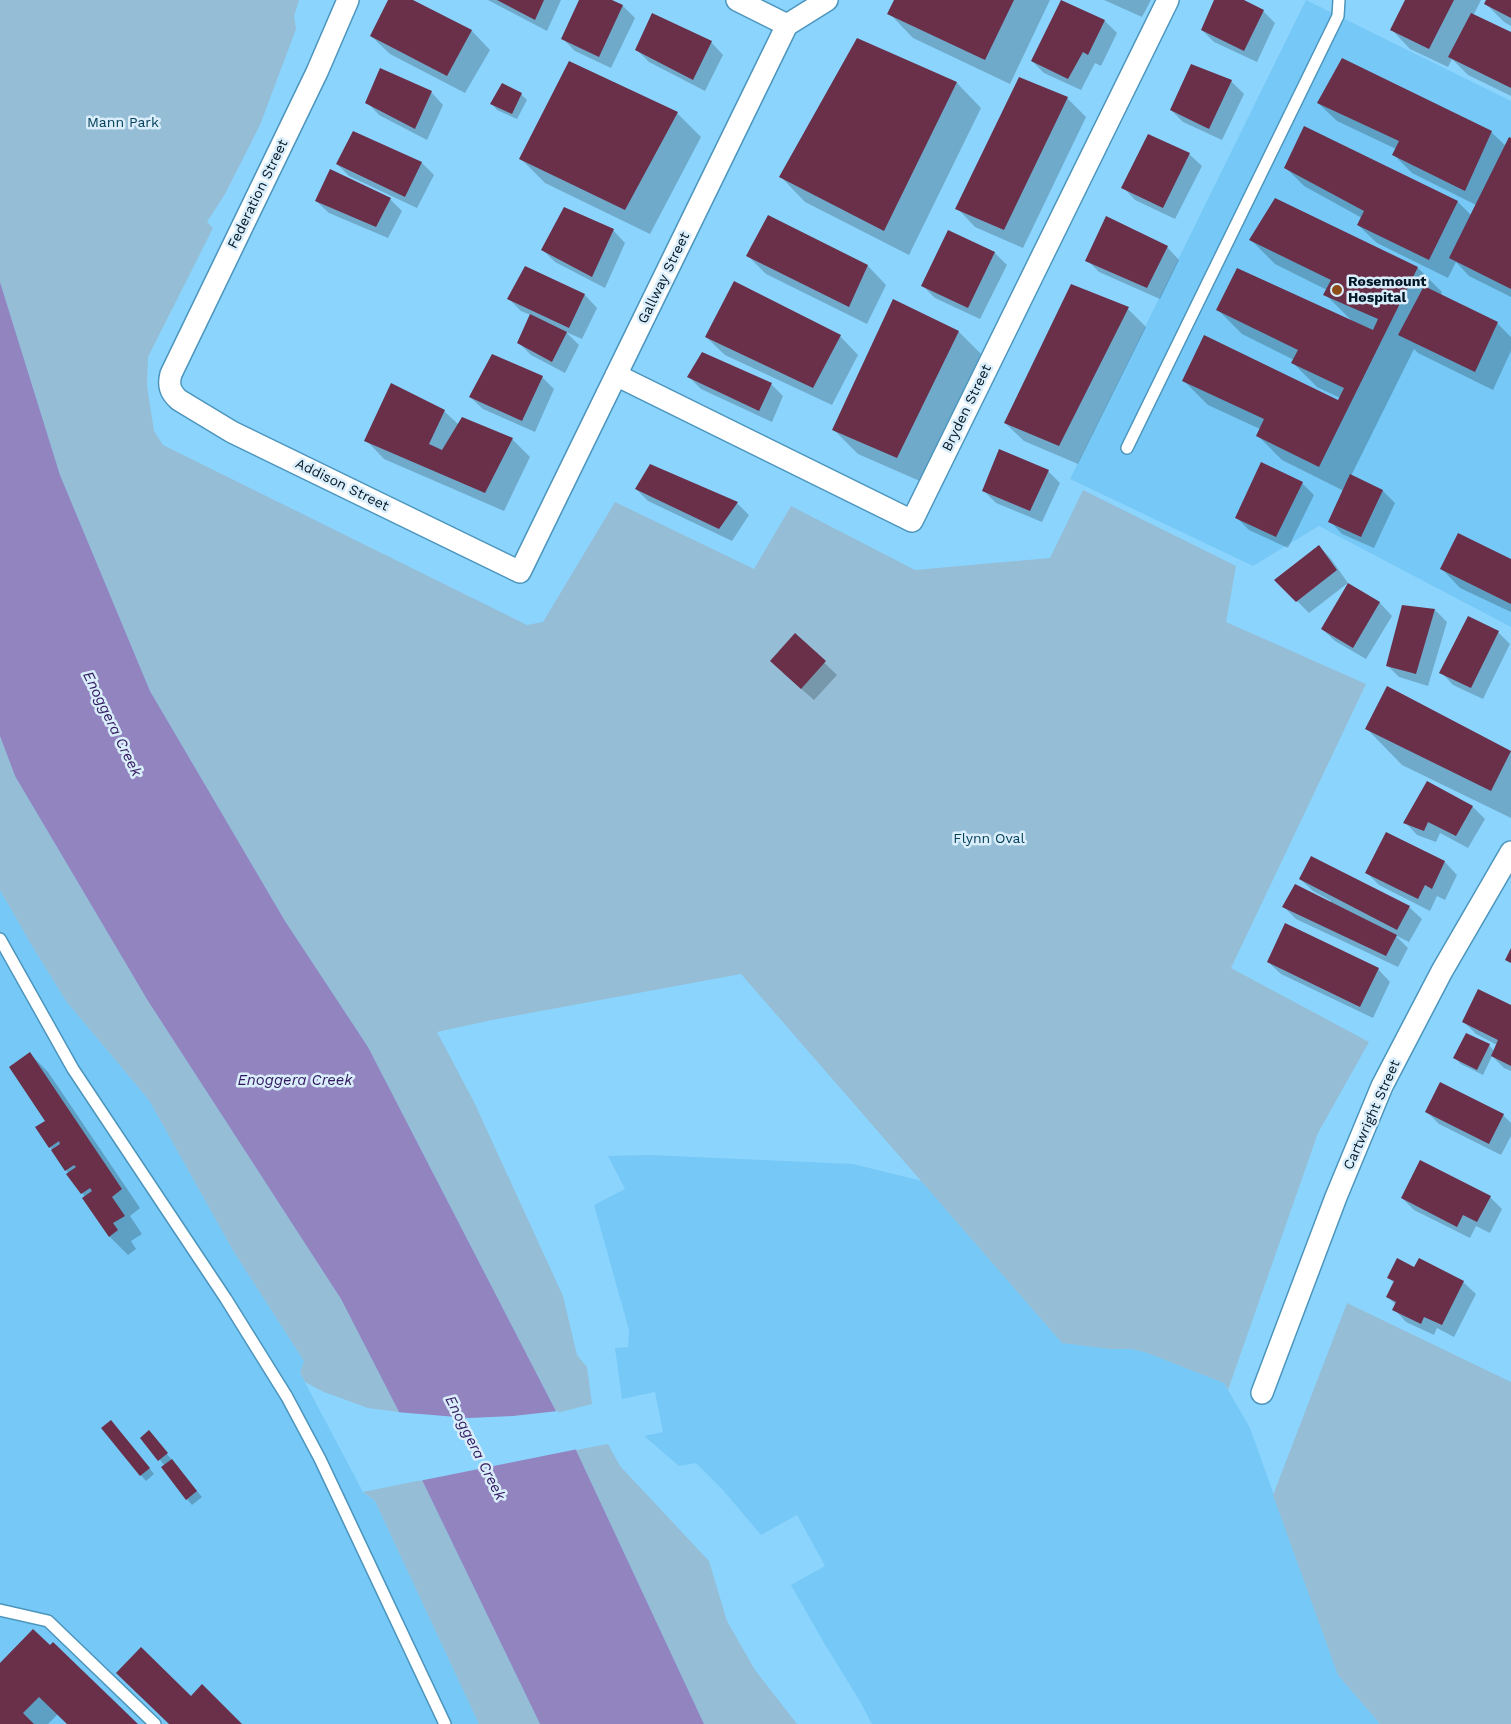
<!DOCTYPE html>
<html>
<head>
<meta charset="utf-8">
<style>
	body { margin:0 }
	canvas { display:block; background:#8bd4fe }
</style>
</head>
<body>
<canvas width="1511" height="1724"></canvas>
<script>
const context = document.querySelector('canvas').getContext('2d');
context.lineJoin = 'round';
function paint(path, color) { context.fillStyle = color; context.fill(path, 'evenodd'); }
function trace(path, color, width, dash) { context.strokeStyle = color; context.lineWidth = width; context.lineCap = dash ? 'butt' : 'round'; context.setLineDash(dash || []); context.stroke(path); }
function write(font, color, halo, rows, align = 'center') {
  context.font = font + ' "Work Sans",sans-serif'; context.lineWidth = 5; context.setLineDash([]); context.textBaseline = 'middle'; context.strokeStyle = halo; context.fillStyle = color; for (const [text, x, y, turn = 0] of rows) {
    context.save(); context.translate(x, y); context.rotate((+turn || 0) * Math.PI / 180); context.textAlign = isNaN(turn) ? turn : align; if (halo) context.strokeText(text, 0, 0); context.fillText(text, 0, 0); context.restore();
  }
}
const built = new Path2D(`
	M 1306,0 L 1511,101 L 1511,627 L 1319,526 L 1253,566 L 1070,479 Z
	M 0,890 L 31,944 L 66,1001 L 149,1100 L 234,1252 L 304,1361 L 300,1373 L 363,1492 L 375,1501 L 479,1724 L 0,1724 Z
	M 650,1155 L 853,1164 L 922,1181 L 1062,1343 L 1110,1349 L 1131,1349 L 1145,1352 L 1224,1383 L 1250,1428 L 1338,1674 L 1380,1724 L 872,1724 L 858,1698 L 824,1643 L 791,1585 L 825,1566 L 797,1515 L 761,1535 L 722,1489 L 696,1463 L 679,1466 L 644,1436 L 663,1432 L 655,1392 L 622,1399 L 615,1348 L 628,1347 L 629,1330 L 594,1205 L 625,1189 L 608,1156 Z`);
const green = new Path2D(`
	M 0,0 L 299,0 L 294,16 L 296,29 L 260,125 L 225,194 L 207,222 L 213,228 L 148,357 L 147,386 L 154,431 L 163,445 L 527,625 L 543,622 L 615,502 L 754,569 L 791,506 L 915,570 L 1050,558 L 1083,490 L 1236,566 L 1226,622 L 1366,684 L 1231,968 L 1369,1042 L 1318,1133 L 1228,1390 L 1224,1383 L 1145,1352 L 1131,1349 L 1110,1349 L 1062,1343 L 741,974 L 492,1020 L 437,1032 L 474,1102 L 563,1296 L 577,1355 L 587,1367 L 592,1404 L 557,1413 L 368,1047 L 285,921 L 150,691 L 60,475 L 0,282 Z
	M 0,736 L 15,776 L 148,1001 L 341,1299 L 399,1412 L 368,1408 L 324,1392 L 305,1382 L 300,1372 L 304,1361 L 234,1252 L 149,1100 L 66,1001 L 31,944 L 0,890 Z
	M 1347,1303 L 1511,1382 L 1511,1724 L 1380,1724 L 1338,1675 L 1273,1495 Z
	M 608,1444 L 620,1466 L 709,1561 L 727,1621 L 755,1670 L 797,1724 L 704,1724 L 576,1450 Z
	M 422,1480 L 540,1724 L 479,1724 L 375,1501 L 363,1492 Z`);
const water = new Path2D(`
	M 0,282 L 60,475 L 150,691 L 285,921 L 368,1047 L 576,1450 L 704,1724 L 540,1724 L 422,1480 L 399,1412 L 341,1299 L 148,1001 L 15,776 L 0,736 Z`);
const pier = new Path2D(`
	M 558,1411 L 578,1449 L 419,1481 L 396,1412 L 469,1418 L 513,1416 Z`);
const shadow = new Path2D(`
	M 389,0 L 410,0 L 472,31 L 490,50 L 465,93 L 390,54 L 371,36 Z
	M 488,0 L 561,0 L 547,31 Z
	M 581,0 L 609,0 L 623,6 L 635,18 L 611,68 L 575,51 L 563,39 Z
	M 895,0 L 1050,0 L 1010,84 L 913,38 L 889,13 Z
	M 1104,0 L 1151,0 L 1142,17 Z
	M 1215,0 L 1241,0 L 1263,11 L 1275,23 L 1257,62 L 1214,42 L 1202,30 Z
	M 1406,0 L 1481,0 L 1473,16 L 1511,34 L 1511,96 L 1468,75 L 1452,59 L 1448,67 L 1410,49 L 1392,30 Z
	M 1488,0 L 1511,0 L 1511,26 L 1504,22 L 1486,4 Z
	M 1062,2 L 1105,21 L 1117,33 L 1101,66 L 1095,63 L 1081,90 L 1044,73 L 1032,61 Z
	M 857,39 L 957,83 L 981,108 L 909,255 L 805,202 L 781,177 Z
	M 711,42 L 723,55 L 705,91 L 649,62 L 637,50 Z
	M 1020,78 L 1067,98 L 1086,117 L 1023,248 L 975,227 L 957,208 Z
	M 1231,81 L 1244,94 L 1222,140 L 1183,122 L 1171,110 Z
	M 431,92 L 443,105 L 427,140 L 379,115 L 367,102 Z
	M 521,94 L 527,100 L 517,119 L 497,110 L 492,104 Z
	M 1318,103 L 1491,132 L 1506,146 L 1511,140 L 1511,297 L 1469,276 L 1456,262 L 1448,278 L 1377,243 L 1358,225 L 1362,218 L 1304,186 L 1286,168 L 1305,128 L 1458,202 L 1471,215 L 1476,205 L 1412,173 L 1394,155 L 1396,149 L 1337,121 Z
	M 677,113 L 701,137 L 650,234 L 545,183 L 520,158 Z
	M 1189,154 L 1202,166 L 1175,219 L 1135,200 L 1123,187 Z
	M 422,163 L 434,175 L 417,208 L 349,176 L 337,164 Z
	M 390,199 L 402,211 L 388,238 L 329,213 L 316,201 Z
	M 1276,199 L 1418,268 L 1442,292 L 1441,295 L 1497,323 L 1511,337 L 1511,351 L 1493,390 L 1418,353 L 1414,349 L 1351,476 L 1383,491 L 1395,503 L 1374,548 L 1342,534 L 1330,521 L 1344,491 L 1282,460 L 1257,435 L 1260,429 L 1208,405 L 1184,381 L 1339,401 L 1340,398 L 1317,387 L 1293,363 L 1294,360 L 1242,334 L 1218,310 L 1353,322 L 1325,294 L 1327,290 L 1275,264 L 1251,240 Z
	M 769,217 L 868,266 L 886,285 L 867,324 L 766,274 L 748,256 Z
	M 613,230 L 625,243 L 605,288 L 555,262 L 543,250 Z
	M 949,232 L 995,253 L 1007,265 L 980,319 L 935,298 L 923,286 Z
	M 1167,247 L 1179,260 L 1160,299 L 1099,272 L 1087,260 Z
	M 526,268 L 585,295 L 597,308 L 582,339 L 566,332 L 579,345 L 565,373 L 531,355 L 518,342 L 531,315 L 521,311 L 509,299 Z
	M 894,301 L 959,332 L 983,356 L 922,482 L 858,454 L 834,430 Z
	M 1128,309 L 1146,327 L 1078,464 L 1024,441 L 1005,423 Z
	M 840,336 L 858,355 L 832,405 L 725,355 L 706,337 Z
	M 542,377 L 554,389 L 535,432 L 483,409 L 470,397 Z
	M 689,377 L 771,384 L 783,396 L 772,422 L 701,389 Z
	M 444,411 L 459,425 L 512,439 L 530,457 L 504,511 L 384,459 L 366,440 Z
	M 1048,471 L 1060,483 L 1042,522 L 996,503 L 984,491 Z
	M 1302,483 L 1314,495 L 1288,548 L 1249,530 L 1237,518 Z
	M 636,489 L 737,503 L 749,515 L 732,541 L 648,501 Z
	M 1319,546 L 1331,559 L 1348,583 L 1309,613 L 1276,580 Z
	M 1511,560 L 1511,612 L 1460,588 L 1442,569 Z
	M 1348,585 L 1380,603 L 1392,616 L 1366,659 L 1335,641 L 1322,629 Z
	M 1435,610 L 1447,622 L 1428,686 L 1399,677 L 1387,665 Z
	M 1498,632 L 1510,644 L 1483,699 L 1453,685 L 1441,672 Z
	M 795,635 L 837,675 L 814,700 L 783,673 Z
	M 1388,688 L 1511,752 L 1511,818 L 1402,765 L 1367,729 Z
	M 1427,783 L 1473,807 L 1485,819 L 1468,848 L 1440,833 L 1436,842 L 1417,835 L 1405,822 Z
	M 1386,833 L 1445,862 L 1457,875 L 1445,900 L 1437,896 L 1430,911 L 1379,885 L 1367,873 Z
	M 1300,879 L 1409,907 L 1422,919 L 1409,942 L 1395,935 L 1408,948 L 1398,967 L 1296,919 L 1284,907 L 1330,903 L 1331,901 L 1313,891 Z
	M 1268,962 L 1378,969 L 1390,982 L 1373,1018 L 1281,974 Z
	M 1511,1006 L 1511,1071 L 1504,1068 L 1492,1056 L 1483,1075 L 1461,1064 L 1455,1058 L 1489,1045 L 1494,1051 L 1497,1045 L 1476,1034 L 1464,1022 Z
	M 30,1054 L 48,1072 L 140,1208 L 130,1216 L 142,1234 L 131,1241 L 136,1249 L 128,1255 L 110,1237 L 84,1198 L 85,1197 L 50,1147 L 47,1121 Z
	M 1427,1112 L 1503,1115 L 1511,1123 L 1511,1136 L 1501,1155 L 1439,1124 Z
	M 1490,1197 L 1502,1209 L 1490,1233 L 1476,1226 L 1470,1238 L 1414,1210 L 1402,1198 Z
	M 1415,1269 L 1463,1282 L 1476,1294 L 1454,1337 L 1437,1328 L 1434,1335 L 1406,1322 L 1394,1309 L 1396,1305 L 1388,1297 L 1394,1283 L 1389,1278 Z
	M 111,1421 L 154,1474 L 146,1481 L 141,1475 Z
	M 142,1438 L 154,1438 L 202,1497 L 192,1505 L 187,1499 L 165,1466 Z
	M 0,1665 L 136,1724 L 68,1724 L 58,1714 L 48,1724 L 0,1724 Z`);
const building = new Path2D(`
	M 388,0 L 413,0 L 472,30 L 447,76 L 370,36 Z
	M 497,0 L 544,0 L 535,20 Z
	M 579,0 L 612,0 L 623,5 L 599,57 L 561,39 Z
	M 894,0 L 1014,0 L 985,60 L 887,14 Z
	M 1061,0 L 1105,20 L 1088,55 L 1083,52 L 1068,79 L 1031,61 Z
	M 1214,0 L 1244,0 L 1264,10 L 1244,51 L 1201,30 Z
	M 1405,0 L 1454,0 L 1429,49 L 1390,30 Z
	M 1486,0 L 1511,0 L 1511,18 L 1484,4 Z
	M 652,13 L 712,41 L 693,80 L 635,50 Z
	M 1471,13 L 1511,32 L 1511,88 L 1448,57 Z
	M 857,38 L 957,82 L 884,231 L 779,177 Z
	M 1342,58 L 1492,131 L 1465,191 L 1392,155 L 1399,141 L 1317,103 Z
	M 569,61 L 678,112 L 625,210 L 519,159 Z
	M 1191,64 L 1232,80 L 1209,129 L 1170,110 Z
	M 380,68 L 432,91 L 415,129 L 365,103 Z
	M 1019,77 L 1068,97 L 1004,230 L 955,209 Z
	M 502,83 L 522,93 L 512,114 L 490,104 Z
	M 1304,126 L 1458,201 L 1429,260 L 1357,225 L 1364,211 L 1284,168 Z
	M 353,131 L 422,162 L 405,197 L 336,164 Z
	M 1148,134 L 1190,153 L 1163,208 L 1121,188 Z
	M 1509,137 L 1511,138 L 1511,289 L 1449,258 Z
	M 330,169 L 391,198 L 376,227 L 315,201 Z
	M 1275,198 L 1418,267 L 1319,467 L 1256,436 L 1264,419 L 1182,381 L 1204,335 L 1338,400 L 1344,388 L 1291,363 L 1298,350 L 1216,310 L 1237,268 L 1373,330 L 1378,319 L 1323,295 L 1331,280 L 1249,240 Z
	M 564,207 L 614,229 L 592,277 L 541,250 Z
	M 768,215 L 868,265 L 849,307 L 746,256 Z
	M 1106,216 L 1168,246 L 1147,288 L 1085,261 Z
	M 948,230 L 995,252 L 968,308 L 921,286 Z
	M 525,266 L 585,294 L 569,328 L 507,299 Z
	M 734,281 L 841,335 L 813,388 L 705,337 Z
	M 1071,284 L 1129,307 L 1059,446 L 1004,423 Z
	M 1424,286 L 1498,322 L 1475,372 L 1398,335 Z
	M 893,299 L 959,331 L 897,458 L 832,430 Z
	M 530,314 L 567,332 L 552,362 L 517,343 Z
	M 702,352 L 772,383 L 759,411 L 687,377 Z
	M 492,354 L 543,376 L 522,421 L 469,397 Z
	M 391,383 L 445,410 L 429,444 L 442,450 L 462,417 L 513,438 L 485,493 L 364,441 Z
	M 999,449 L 1049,470 L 1030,511 L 982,491 Z
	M 1261,462 L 1303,482 L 1276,537 L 1235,518 Z
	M 650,464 L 738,502 L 719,529 L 635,489 Z
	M 1350,474 L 1383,490 L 1361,537 L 1328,522 Z
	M 1458,533 L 1511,559 L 1511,604 L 1440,569 Z
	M 1319,545 L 1337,570 L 1296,602 L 1274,580 Z
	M 1348,583 L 1380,602 L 1353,648 L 1321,629 Z
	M 1402,605 L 1435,609 L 1416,674 L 1386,666 Z
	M 1468,616 L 1499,631 L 1471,688 L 1439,673 Z
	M 795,633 L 826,661 L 801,689 L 770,661 Z
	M 1387,686 L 1511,751 L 1491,791 L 1365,729 Z
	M 1427,781 L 1473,806 L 1456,836 L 1428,822 L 1424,831 L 1403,823 Z
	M 1386,832 L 1445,861 L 1432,889 L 1425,885 L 1418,899 L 1365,873 Z
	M 1311,856 L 1410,906 L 1397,930 L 1299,879 Z
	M 1295,884 L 1397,935 L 1386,956 L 1282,907 Z
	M 1285,923 L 1379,968 L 1360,1007 L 1267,962 Z
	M 1511,948 L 1511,963 L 1505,960 Z
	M 1478,989 L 1511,1005 L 1511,1066 L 1491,1056 L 1498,1040 L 1462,1022 Z
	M 1466,1033 L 1490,1044 L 1477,1070 L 1453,1058 Z
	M 30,1052 L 122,1189 L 112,1197 L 125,1216 L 113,1223 L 118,1230 L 109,1237 L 82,1198 L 92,1191 L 90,1188 L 81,1194 L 66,1174 L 76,1167 L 74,1165 L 65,1171 L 51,1150 L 60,1144 L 59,1141 L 49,1148 L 35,1127 L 45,1121 L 9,1067 Z
	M 1440,1082 L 1504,1114 L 1489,1144 L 1425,1112 Z
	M 1420,1160 L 1491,1196 L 1477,1222 L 1463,1215 L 1457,1227 L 1401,1198 Z
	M 1397,1258 L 1414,1267 L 1419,1258 L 1464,1281 L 1442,1325 L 1424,1317 L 1421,1324 L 1392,1310 L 1396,1302 L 1386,1297 L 1394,1281 L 1387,1278 Z
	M 111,1420 L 150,1468 L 140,1476 L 101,1428 Z
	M 149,1430 L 168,1453 L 158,1461 L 140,1438 Z
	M 172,1459 L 197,1491 L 186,1500 L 161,1467 Z
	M 33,1629 L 50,1645 L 53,1642 L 138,1724 L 67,1724 L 39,1697 L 23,1713 L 34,1724 L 0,1724 L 0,1663 Z
	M 141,1647 L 191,1696 L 202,1684 L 242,1724 L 169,1724 L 116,1673 Z`);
const lane = new Path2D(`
	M 1127,448 L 1338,16 L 1339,0
	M 0,939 L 73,1069 L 226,1299 L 287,1397 L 320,1459 L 445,1724
	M 0,1610 L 48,1621 L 155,1724`);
const street = new Path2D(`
	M 348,0 L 317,72 L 171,374 C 168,385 170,392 179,400 L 232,432 L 520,572 L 787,25 L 827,0
	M 737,0 L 787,25
	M 616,375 L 912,521 L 1168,0
	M 1262,1393 L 1336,1197 L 1382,1086 L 1442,971 L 1511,852`);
const markers = [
	[1337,290,6,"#8e4d18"]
];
const parkNames = [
	["Mann Park",123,123],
	["Flynn Oval",989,839]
];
const streetNames = [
	["Federation Street",258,194,-64],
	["Gallway Street",664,278,-64],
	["Bryden Street",967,408,-64],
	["Addison Street",342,485,26],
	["Cartwright Street",1372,1115,-66]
];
const poiNames = [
	["Rosemount",1348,282],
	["Hospital",1348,298]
];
const waterNames = [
	["Enoggera Creek",112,724,64],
	["Enoggera Creek",295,1081],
	["Enoggera Creek",475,1448,63]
];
paint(built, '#76c8f6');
paint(green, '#95bdd5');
paint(water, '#9284bf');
paint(pier, '#8bd4fe');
paint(shadow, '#0003');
paint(building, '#6a3049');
trace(lane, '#4c95bc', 14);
trace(street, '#4c95bc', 24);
trace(lane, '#fff', 11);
trace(street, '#fff', 21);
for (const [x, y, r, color] of markers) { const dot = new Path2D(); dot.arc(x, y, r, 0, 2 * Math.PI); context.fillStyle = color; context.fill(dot); trace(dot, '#d9eefa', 2); }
write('14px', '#05405a', '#d9eefa', parkNames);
write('14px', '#001726', '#d9eefa', streetNames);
write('bold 14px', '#001726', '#d9eefa', poiNames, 'left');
write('italic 15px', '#32185f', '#d9eefa', waterNames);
</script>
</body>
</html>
